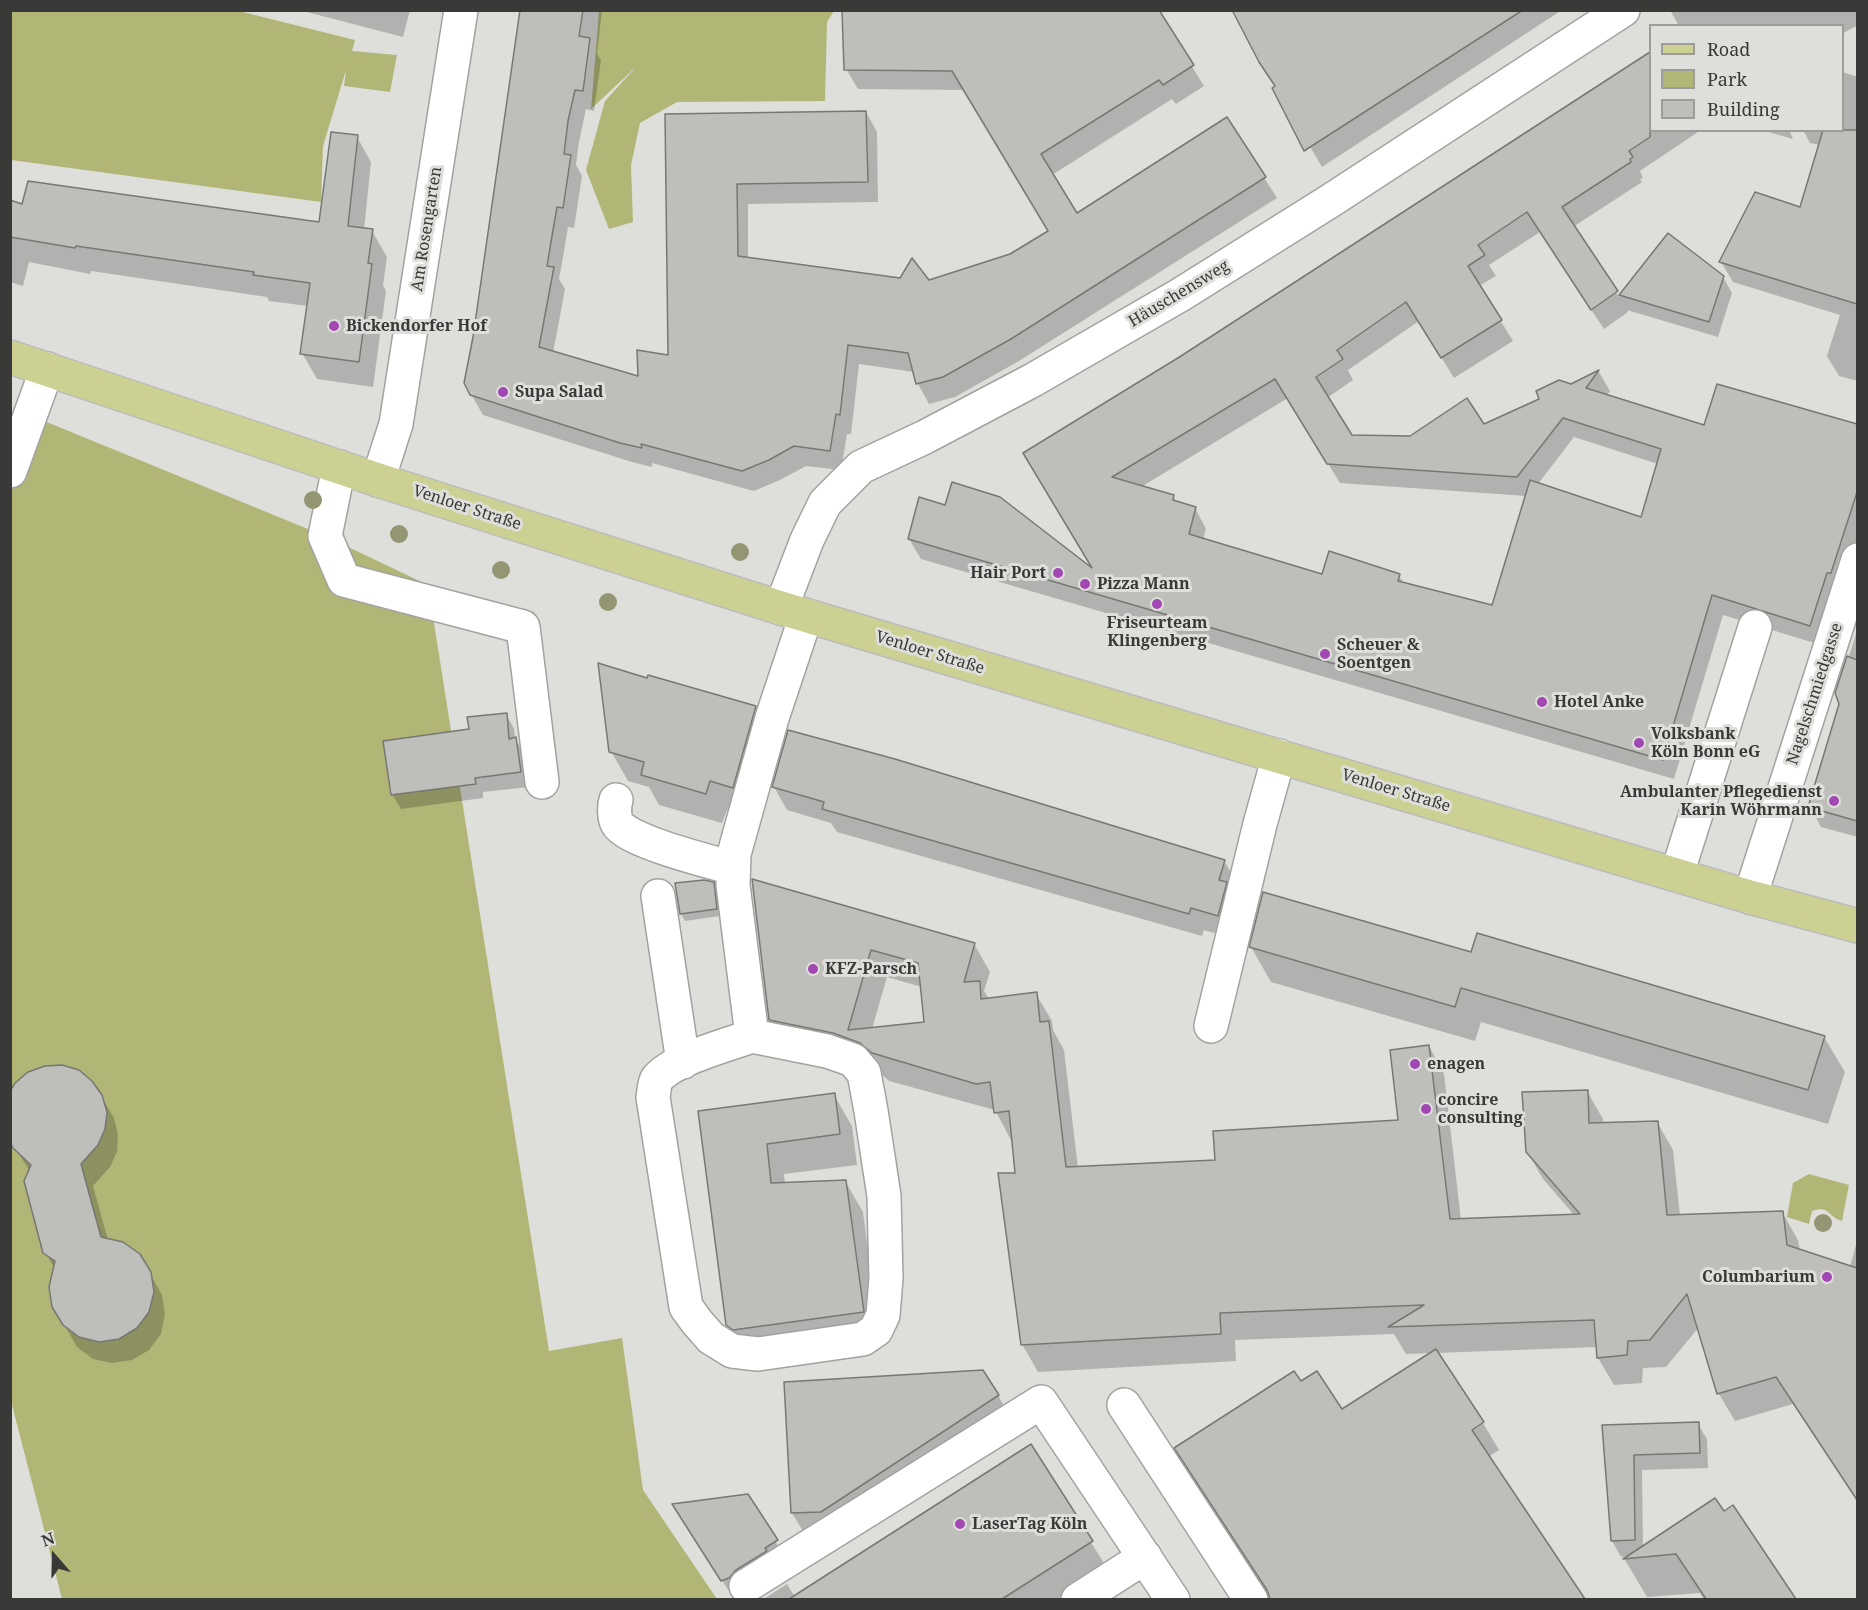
<!DOCTYPE html>
<html>
<head>
<meta charset="utf-8">
<style>
	body { margin:0 }
	#map { position:relative; width:1868px; height:1610px; overflow:hidden; background:#dedfdb; font-family:"Noto Serif",serif }
	canvas { display:block }
	.frame { position:absolute; inset:0; border:12px solid #393938; pointer-events:none }
	.legend { position:absolute; left:1649px; top:24px; width:195px; height:108px; box-sizing:border-box; background:#dedfdb; border:2px solid #9c9d9a; margin:0; padding:8px 10px; list-style:none; font-size:18px; color:#393938 }
	.legend li { display:flex; align-items:center; gap:12px; height:30px }
	.legend b { width:30px; border:2px solid #9c9d9a }
	.north { position:absolute; left:24px; top:1526px; width:60px; height:60px; -webkit-text-stroke:4px #dedfdb; paint-order:stroke; rotate:340deg; font-size:16px; font-weight:700; line-height:24px; text-align:center; color:#393938 }
	.north::after { content:''; display:block; margin:auto; width:21px; height:27px; background:#393938; clip-path:polygon(50% 0,100% 100%,50% 72%,0 100%) }
</style>
</head>
<body>
<div id="map">
<canvas width="1868" height="1610"></canvas>
<div class="frame"></div>
<ul class="legend">
<li><b style="height:8px;background:#ccd093"></b>Road</li>
<li><b style="height:16px;background:#b1b677"></b>Park</li>
<li><b style="height:16px;background:#bebebb"></b>Building</li>
</ul>
<div class="north">N</div>
</div>
<script>
const context = document.querySelector('canvas').getContext('2d');
context.lineJoin = 'round';
function paint(path, color) { context.fillStyle = color; context.fill(path, 'evenodd'); }
function trace(path, color, width, dash) { context.strokeStyle = color; context.lineWidth = width; context.lineCap = dash ? 'butt' : 'round'; context.setLineDash(dash || []); context.stroke(path); }
function write(font, color, halo, rows, align = 'center') {
  context.font = font + ' "Noto Serif",serif'; context.lineWidth = 6; context.setLineDash([]); context.textBaseline = 'middle'; context.strokeStyle = halo; context.fillStyle = color; for (const [text, x, y, turn = 0] of rows) {
    context.save(); context.translate(x, y); context.rotate((+turn || 0) * Math.PI / 180); context.textAlign = isNaN(turn) ? turn : align; if (halo) context.strokeText(text, 0, 0); context.fillText(text, 0, 0); context.restore();
  }
}
const green = new Path2D(`
	M 11,10 L 239,11 L 355,40 L 352,51 L 397,55 L 390,92 L 344,86 L 346,70 L 323,146 L 321,202 L 11,160 L 11,162 Z
	M 599,11 L 834,11 L 827,22 L 825,101 L 677,102 L 640,123 L 631,165 L 633,222 L 609,229 L 586,170 L 605,101 L 636,67 L 591,109 Z
	M 32,416 L 325,536 L 428,585 L 549,1351 L 622,1338 L 643,1490 L 717,1599 L 62,1599 L 11,1401 L 10,476 Z
	M 1809,1174 L 1849,1185 L 1842,1221 C 1827,1217 1830,1205 1812,1211 L 1809,1224 L 1787,1217 L 1793,1183 Z`);
const shadow = new Path2D(`
	M 299,10 L 410,10 L 403,37 Z
	M 522,10 L 602,10 L 597,54 L 601,60 L 594,111 L 586,109 L 579,142 L 576,165 L 582,176 L 574,228 L 568,227 L 563,257 L 559,279 L 565,289 L 553,353 L 639,378 L 670,356 L 667,116 L 866,112 L 877,132 L 878,202 L 748,204 L 748,259 L 928,282 L 1011,255 L 1050,232 L 965,90 L 858,89 L 846,69 L 1157,10 L 1204,86 L 1176,104 L 1172,99 L 1052,175 L 1077,215 L 1227,119 L 1277,198 L 1019,361 L 955,397 L 929,404 L 918,384 L 914,372 L 859,364 L 851,434 L 847,434 L 841,470 L 806,466 L 780,480 L 754,491 L 652,463 L 652,467 L 632,462 L 483,415 L 471,394 L 475,337 Z
	M 1406,10 L 1562,10 L 1322,167 L 1260,61 Z
	M 1670,10 L 1858,10 L 1858,25 L 1842,34 L 1842,26 L 1679,26 Z
	M 1650,54 L 1650,130 L 1701,130 L 1640,171 L 1643,178 L 1640,179 L 1642,182 L 1573,227 L 1619,297 L 1668,235 L 1723,277 L 1732,293 L 1718,337 L 1627,310 L 1628,312 L 1604,329 L 1540,232 L 1489,265 L 1496,276 L 1479,286 L 1513,341 L 1454,378 L 1419,321 L 1348,370 L 1353,380 L 1327,398 L 1351,437 L 1410,438 L 1483,426 L 1599,372 L 1610,391 L 1606,396 L 1705,426 L 1718,385 L 1858,425 L 1858,566 L 1821,645 L 1723,615 L 1674,779 L 921,559 L 909,539 L 1096,573 L 1025,453 L 1181,358 ZM 1288,398 L 1340,483 L 1526,496 L 1493,607 L 1405,585 L 1399,576 L 1323,576 L 1203,540 L 1206,529 L 1195,508 L 1177,503 L 1173,496 L 1141,487 ZM 1574,437 L 1658,464 L 1642,519 L 1538,484 Z
	M 1842,72 L 1858,77 L 1858,381 L 1839,376 L 1827,356 L 1840,315 L 1733,282 L 1721,262 L 1801,208 L 1820,145 L 1810,143 L 1803,130 L 1842,130 Z
	M 1761,130 L 1789,130 L 1793,139 Z
	M 357,137 L 371,162 L 364,230 L 372,231 L 387,257 L 383,285 L 386,291 L 373,387 L 317,379 L 302,353 L 308,306 L 269,301 L 267,297 L 91,271 L 90,274 L 29,262 L 23,286 L 10,282 L 10,202 L 23,206 L 320,224 Z
	M 1858,628 L 1858,837 L 1821,827 L 1810,807 L 1841,704 L 1837,693 Z
	M 755,707 L 772,737 L 750,816 L 727,810 L 722,823 L 659,805 L 649,787 L 628,781 L 611,751 Z
	M 506,714 L 514,729 L 515,739 L 524,753 L 529,787 L 483,792 L 483,798 L 401,809 L 392,794 L 471,731 Z
	M 774,787 L 1224,861 L 1238,884 L 1231,938 L 1204,930 L 1202,936 L 837,832 L 831,823 L 787,810 Z
	M 754,881 L 974,944 L 990,972 L 984,991 L 989,999 L 1036,994 L 1052,1021 L 1053,1030 L 1064,1050 L 1078,1168 L 1217,1162 L 1400,1122 L 1429,1046 L 1444,1074 L 1461,1220 L 1575,1216 L 1543,1179 L 1527,1151 L 1587,1091 L 1603,1119 L 1603,1124 L 1657,1122 L 1673,1150 L 1680,1216 L 1782,1212 L 1798,1240 L 1800,1251 L 1850,1267 L 1858,1237 L 1858,1501 L 1793,1404 L 1735,1421 L 1719,1394 L 1699,1327 L 1666,1367 L 1643,1368 L 1642,1383 L 1614,1385 L 1598,1358 L 1598,1347 L 1436,1353 L 1483,1423 L 1499,1450 L 1488,1457 L 1583,1600 L 1271,1600 L 1176,1448 L 1301,1383 L 1341,1411 L 1432,1353 L 1406,1354 L 1394,1334 L 1235,1340 L 1236,1361 L 1038,1372 L 1022,1344 L 1017,1174 L 1013,1140 L 1011,1140 L 995,1110 L 889,1081 L 877,1070 L 786,1048 L 770,1020 ZM 887,977 L 922,987 L 926,1023 L 872,1029 Z
	M 713,884 L 718,891 L 720,916 L 685,921 L 681,914 Z
	M 1251,947 L 1472,954 L 1824,1037 L 1845,1072 L 1828,1124 L 1481,1022 L 1475,1041 L 1271,982 Z
	M 834,1095 L 852,1126 L 857,1165 L 784,1174 L 785,1184 L 845,1181 L 863,1212 L 880,1343 L 745,1356 L 727,1325 L 699,1113 Z
	M 101,1096 L 114,1118 L 118,1135 L 117,1152 L 110,1167 L 93,1186 L 108,1240 L 149,1272 L 162,1295 L 165,1314 L 161,1334 L 149,1350 L 132,1360 L 112,1363 L 93,1359 L 77,1347 L 54,1307 L 55,1269 L 45,1252 L 30,1172 L 10,1139 Z
	M 998,1395 L 1011,1419 L 806,1536 L 792,1513 Z
	M 1698,1424 L 1707,1439 L 1708,1468 L 1642,1470 L 1643,1548 L 1723,1513 L 1732,1507 L 1794,1600 L 1704,1600 L 1700,1593 L 1647,1597 L 1625,1560 L 1630,1556 L 1621,1557 L 1612,1541 L 1604,1427 Z
	M 1030,1446 L 1109,1571 L 1065,1600 L 762,1600 L 787,1584 L 795,1597 Z
	M 747,1495 L 785,1557 L 738,1594 L 732,1596 L 683,1520 Z`);
const building = new Path2D(`
	M 520,10 L 583,10 L 579,36 L 590,38 L 583,91 L 575,90 L 568,121 L 564,154 L 571,155 L 563,208 L 557,207 L 552,236 L 547,266 L 554,267 L 539,347 L 638,376 L 637,350 L 668,355 L 665,114 L 866,111 L 868,182 L 737,184 L 738,256 L 900,278 L 912,258 L 929,280 L 1010,254 L 1048,231 L 952,71 L 844,70 L 842,10 L 1159,10 L 1194,65 L 1163,85 L 1159,80 L 1041,154 L 1077,213 L 1227,117 L 1266,177 L 1011,339 L 943,377 L 916,384 L 908,353 L 848,345 L 840,415 L 836,414 L 830,451 L 794,446 L 769,460 L 742,471 L 641,444 L 642,448 L 620,443 L 470,395 L 464,383 L 473,337 Z
	M 1232,10 L 1523,10 L 1304,151 L 1272,88 L 1275,86 L 1259,62 Z
	M 1650,52 L 1650,137 L 1629,151 L 1633,157 L 1630,159 L 1631,162 L 1562,207 L 1618,291 L 1591,310 L 1527,212 L 1478,245 L 1485,255 L 1468,266 L 1502,320 L 1441,358 L 1406,302 L 1337,350 L 1343,359 L 1316,377 L 1352,435 L 1410,436 L 1467,398 L 1484,424 L 1539,399 L 1536,391 L 1559,380 L 1571,384 L 1599,370 L 1586,388 L 1704,425 L 1717,384 L 1857,424 L 1857,492 L 1831,573 L 1827,573 L 1810,626 L 1712,595 L 1663,760 L 908,539 L 919,497 L 945,505 L 952,482 L 1000,497 L 1092,568 L 1023,453 L 1181,356 ZM 1275,379 L 1327,464 L 1517,477 L 1563,418 L 1661,449 L 1641,517 L 1530,480 L 1492,605 L 1398,581 L 1400,574 L 1329,551 L 1322,574 L 1189,534 L 1196,507 L 1173,500 L 1174,495 L 1112,477 Z
	M 1823,130 L 1857,130 L 1857,304 L 1719,262 L 1755,192 L 1800,207 Z
	M 331,132 L 358,135 L 348,226 L 373,229 L 368,263 L 372,264 L 359,362 L 300,354 L 310,283 L 253,275 L 254,272 L 76,246 L 75,248 L 10,237 L 10,200 L 22,204 L 28,181 L 319,222 Z
	M 1668,233 L 1724,276 L 1709,322 L 1619,295 Z
	M 1847,656 L 1857,660 L 1857,821 L 1808,807 L 1839,704 L 1835,693 Z
	M 598,663 L 647,678 L 648,675 L 756,706 L 733,788 L 710,781 L 706,794 L 641,775 L 644,762 L 609,752 Z
	M 507,713 L 509,739 L 516,737 L 521,772 L 475,778 L 476,784 L 391,795 L 383,741 L 469,729 L 467,717 Z
	M 788,730 L 895,759 L 1225,860 L 1219,880 L 1227,882 L 1218,916 L 1191,908 L 1189,914 L 822,809 L 824,802 L 772,787 Z
	M 752,879 L 975,943 L 964,982 L 980,981 L 981,999 L 1037,992 L 1040,1022 L 1049,1021 L 1066,1167 L 1215,1160 L 1213,1131 L 1398,1120 L 1390,1050 L 1429,1045 L 1450,1219 L 1580,1214 L 1526,1152 L 1522,1092 L 1588,1090 L 1589,1123 L 1658,1121 L 1667,1215 L 1783,1211 L 1787,1245 L 1857,1268 L 1857,1500 L 1776,1377 L 1717,1394 L 1687,1294 L 1650,1340 L 1628,1341 L 1627,1355 L 1597,1358 L 1594,1320 L 1388,1327 L 1424,1305 L 1220,1313 L 1221,1334 L 1021,1345 L 998,1173 L 1015,1173 L 1009,1111 L 994,1113 L 990,1082 L 976,1084 L 872,1053 L 860,1043 L 833,1033 L 769,1020 ZM 871,950 L 918,963 L 924,1022 L 848,1030 Z
	M 704,880 L 714,882 L 717,909 L 680,914 L 675,883 Z
	M 1263,892 L 1471,952 L 1477,933 L 1825,1036 L 1808,1090 L 1461,988 L 1455,1007 L 1249,947 Z
	M 62,1065 L 79,1070 L 92,1081 L 102,1095 L 107,1112 L 105,1129 L 98,1145 L 81,1164 L 101,1237 L 123,1242 L 140,1254 L 151,1272 L 154,1292 L 149,1312 L 137,1328 L 119,1339 L 99,1342 L 79,1337 L 63,1325 L 52,1307 L 49,1287 L 55,1261 L 43,1253 L 24,1181 L 31,1165 L 13,1148 L 10,1142 L 10,1091 L 15,1083 L 28,1072 L 45,1066 Z
	M 835,1093 L 840,1134 L 767,1144 L 771,1183 L 846,1180 L 864,1312 L 733,1330 L 726,1325 L 698,1111 Z
	M 1436,1349 L 1484,1422 L 1472,1430 L 1585,1599 L 1270,1599 L 1267,1590 L 1174,1448 L 1294,1371 L 1301,1381 L 1317,1371 L 1342,1409 Z
	M 983,1370 L 999,1395 L 821,1512 L 791,1513 L 784,1382 Z
	M 1699,1422 L 1700,1453 L 1634,1455 L 1635,1540 L 1611,1541 L 1602,1425 Z
	M 1031,1444 L 1093,1541 L 1002,1599 L 789,1599 Z
	M 748,1494 L 778,1540 L 765,1548 L 767,1551 L 736,1570 L 729,1578 L 721,1581 L 672,1504 Z
	M 1715,1498 L 1724,1511 L 1733,1505 L 1796,1599 L 1706,1599 L 1676,1554 L 1623,1559 Z`);
const minor = new Path2D(`
	M 339,467 L 325,536 L 344,580 L 523,627 L 542,782
	M 10,471 L 47,369
	M 378,480 L 396,424 L 461,10
	M 781,608 L 807,540 L 825,503 L 861,467 L 925,437 L 1033,380 L 1180,295 L 1330,201 L 1623,10
	M 616,800 C 614,806 614,817 617,823 C 626,841 711,862 733,868
	M 1677,874 L 1755,627
	M 658,896 L 683,1062
	M 1750,897 L 1858,560
	M 1211,1026 L 1260,824 L 1279,756
	M 752,1036 L 827,1051 L 853,1060 L 864,1073 L 871,1111 L 884,1196 L 886,1278 L 883,1315 L 876,1330 L 863,1339 L 758,1354 L 732,1351 L 711,1338 L 697,1322 L 686,1307 L 653,1097 C 654,1092 654,1084 657,1079 C 673,1059 727,1045 752,1036 Z
	M 752,1036 L 733,885 L 734,854 L 772,718 L 806,616
	M 1124,1405 L 1251,1600
	M 746,1586 L 1041,1402 L 1173,1600
	M 1078,1600 L 1145,1557`);
const major = new Path2D(`
	M 10,357 L 378,480 L 781,608 L 1750,897 L 1858,926`);
const trees = [
	[313,500],
	[399,534],
	[740,552],
	[501,570],
	[608,602],
	[1823,1223]
];
const markers = [
	[334,326,6,"#a347b2"],
	[503,392,6,"#a347b2"],
	[1058,573,6,"#a347b2"],
	[1085,584,6,"#a347b2"],
	[1157,604,6,"#a347b2"],
	[1325,654,6,"#a347b2"],
	[1542,702,6,"#a347b2"],
	[1639,743,6,"#a347b2"],
	[1834,801,6,"#a347b2"],
	[813,969,6,"#a347b2"],
	[1415,1064,6,"#a347b2"],
	[1426,1109,6,"#a347b2"],
	[1827,1277,6,"#a347b2"],
	[960,1524,6,"#a347b2"]
];
const streetNames = [
	["Am Rosengarten",427,229,-81],
	["Häuschensweg",1179,294,-31],
	["Venloer Straße",467,508,18],
	["Venloer Straße",930,653,17],
	["Nagelschmiedgasse",1815,694,-72],
	["Venloer Straße",1396,791,17]
];
const poiNames = [
	["Bickendorfer Hof",346,326],
	["Supa Salad",515,392],
	["Hair Port",1046,573,"right"],
	["Pizza Mann",1097,584],
	["Friseurteam",1157,623,"center"],
	["Klingenberg",1157,641,"center"],
	["Scheuer &",1337,645],
	["Soentgen",1337,663],
	["Hotel Anke",1554,702],
	["Volksbank",1651,734],
	["Köln Bonn eG",1651,752],
	["Ambulanter Pflegedienst",1822,792,"right"],
	["Karin Wöhrmann",1822,810,"right"],
	["KFZ-Parsch",825,969],
	["enagen",1427,1064],
	["concire",1438,1100],
	["consulting",1438,1118],
	["Columbarium",1815,1277,"right"],
	["LaserTag Köln",972,1524]
];
paint(green, '#b1b677');
paint(shadow, '#0003');
paint(building, '#bebebb');
trace(building, '#777774', 1.5);
trace(minor, '#a2a3a0', 36);
trace(major, '#bcbcbb', 36);
trace(minor, '#fff', 33);
trace(major, '#ccd093', 33);
context.fillStyle = '#949673';
for (const [x, y] of trees) { context.beginPath(); context.arc(x, y, 9, 0, 2 * Math.PI); context.fill(); }
for (const [x, y, r, color] of markers) { const dot = new Path2D(); dot.arc(x, y, r, 0, 2 * Math.PI); context.fillStyle = color; context.fill(dot); trace(dot, '#dedfdb', 2); }
write('16px', '#393938', '#dedfdb', streetNames);
write('bold 16px', '#393938', '#dedfdb', poiNames, 'left');
</script>
</body>
</html>
